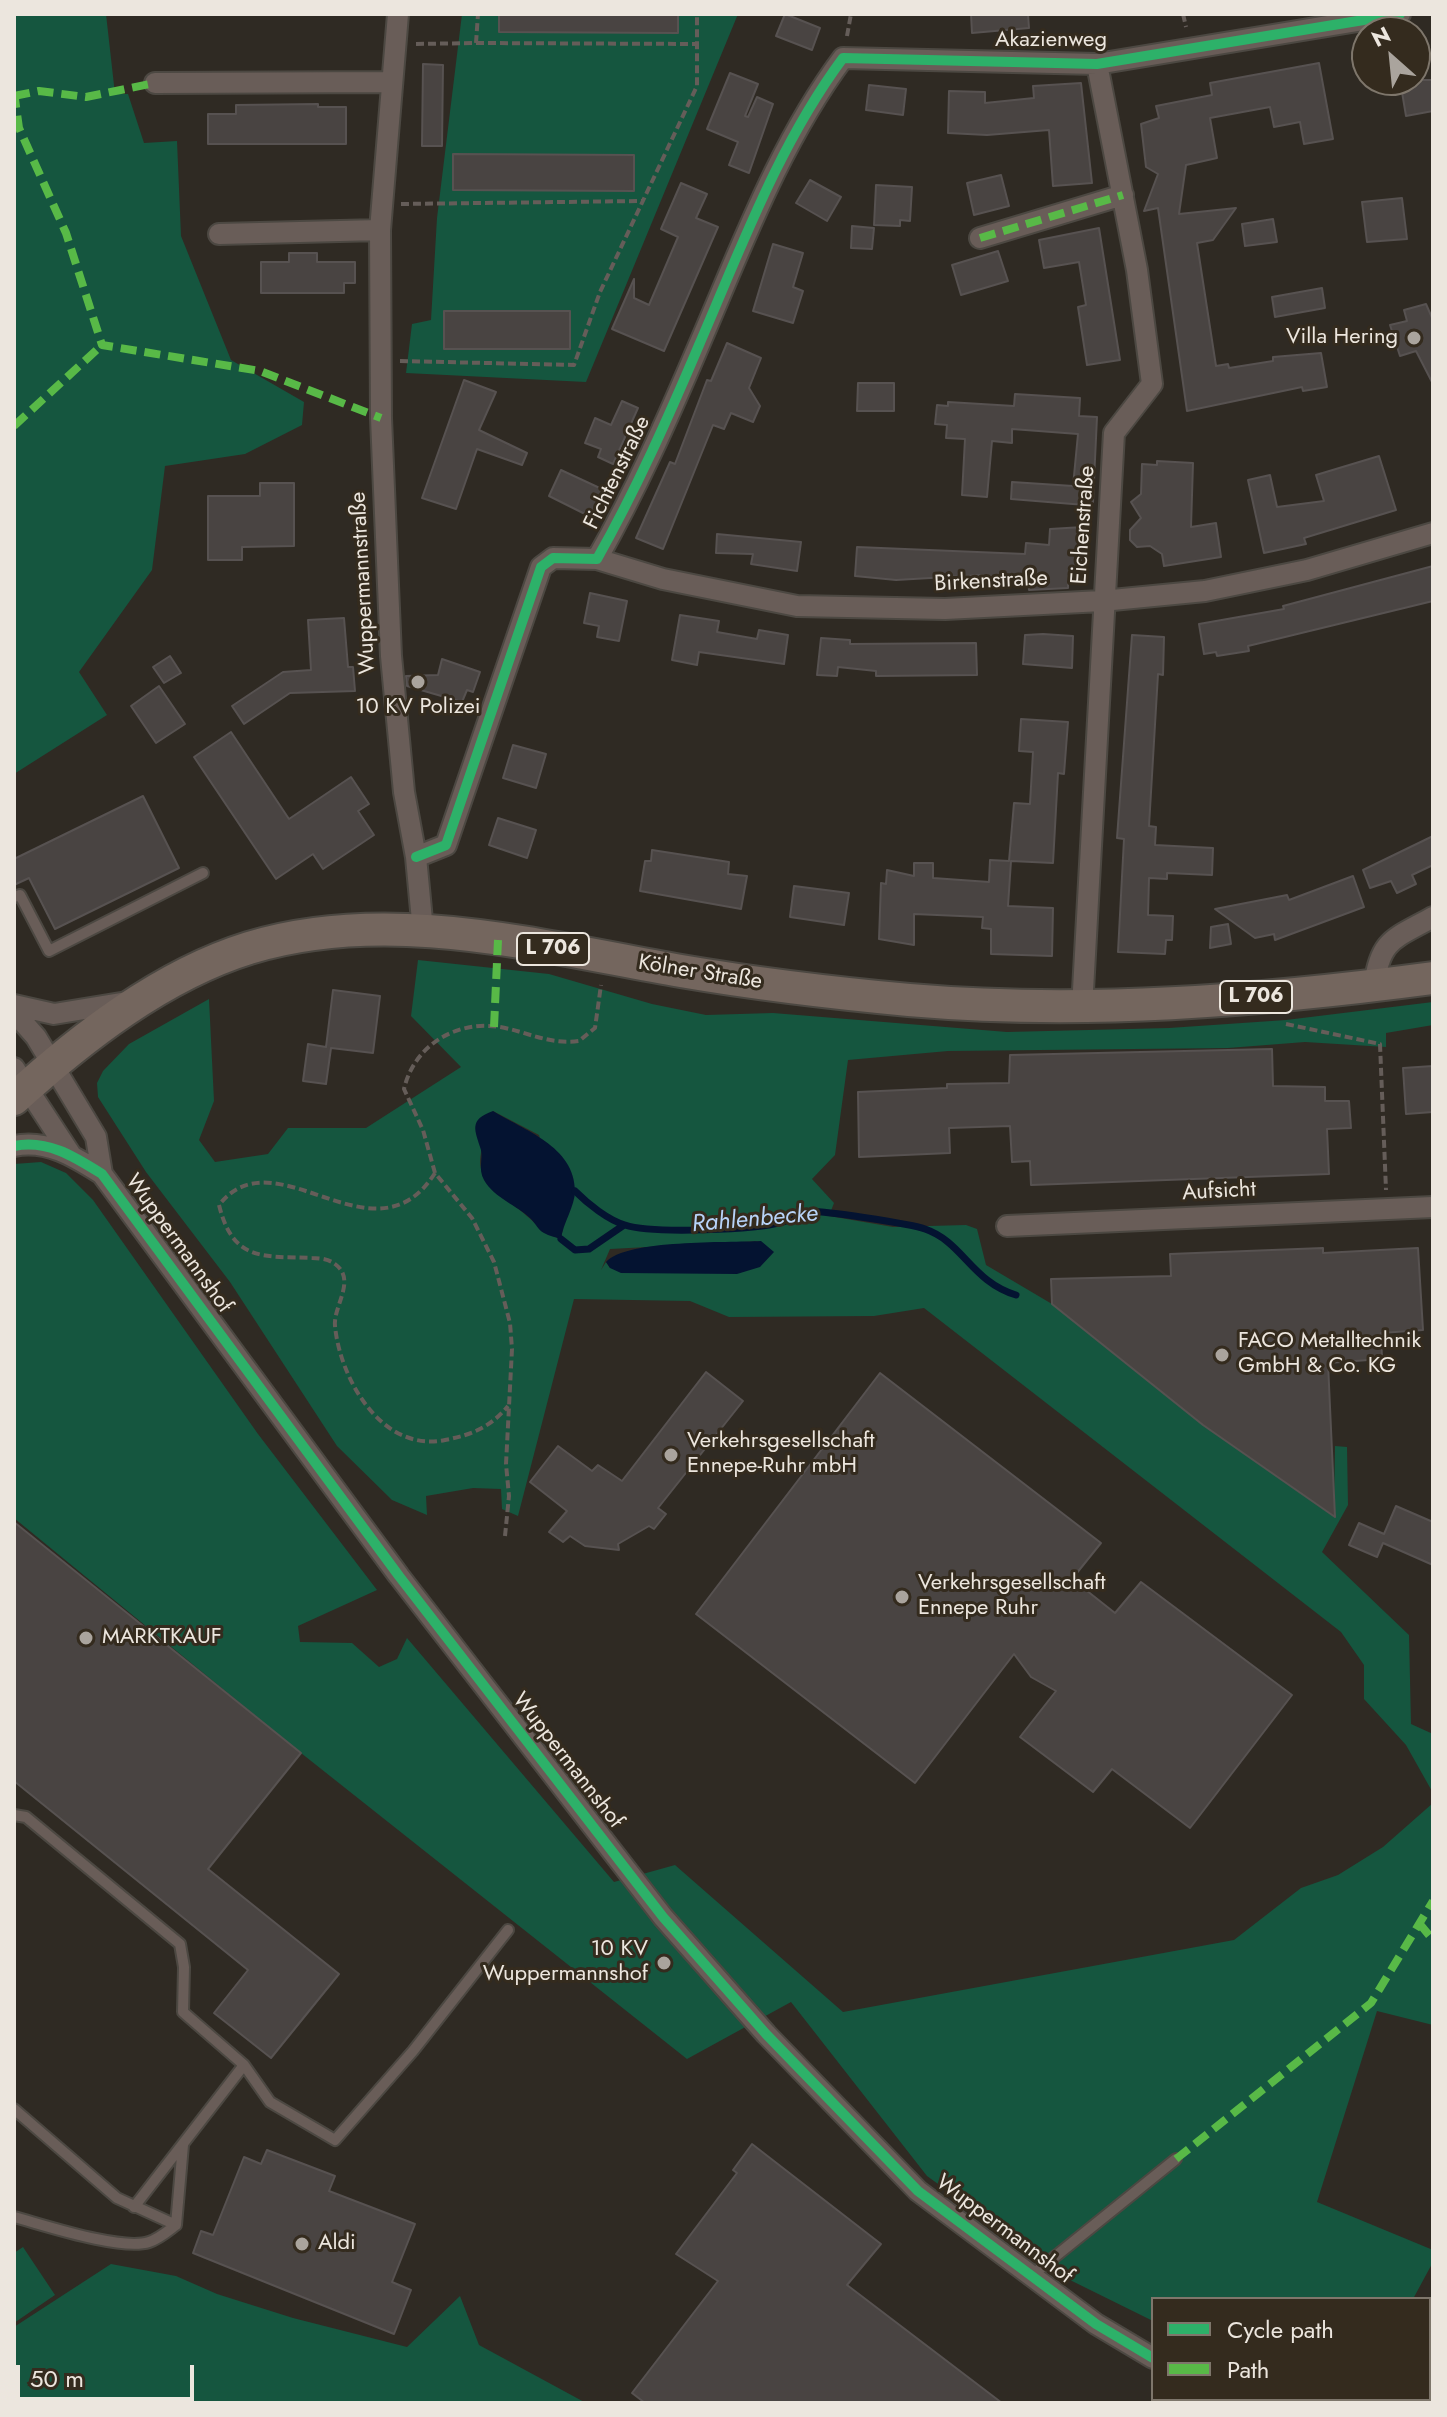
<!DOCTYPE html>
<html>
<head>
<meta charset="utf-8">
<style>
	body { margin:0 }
	#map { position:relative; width:1447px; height:2417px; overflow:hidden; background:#2f2a23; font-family:Jost,sans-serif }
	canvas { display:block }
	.frame { position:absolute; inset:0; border:16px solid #ece6de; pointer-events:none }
	.legend { position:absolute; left:1151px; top:2297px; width:280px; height:104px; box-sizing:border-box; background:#342b1e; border:2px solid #7e766b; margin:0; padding:10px 14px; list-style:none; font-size:24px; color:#ece6de }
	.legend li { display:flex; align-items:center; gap:16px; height:40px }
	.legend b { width:40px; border:2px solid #7e766b }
	.north { position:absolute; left:1351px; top:16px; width:80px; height:80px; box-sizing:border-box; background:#342b1e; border:2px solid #7e766b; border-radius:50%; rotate:333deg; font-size:22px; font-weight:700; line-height:32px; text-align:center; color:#ece6de }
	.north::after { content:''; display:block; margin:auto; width:28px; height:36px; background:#aaa49d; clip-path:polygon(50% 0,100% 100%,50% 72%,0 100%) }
	.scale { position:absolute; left:16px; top:2365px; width:178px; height:36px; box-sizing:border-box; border:4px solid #ece6de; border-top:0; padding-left:10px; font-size:24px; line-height:28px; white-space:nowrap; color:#ece6de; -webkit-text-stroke:6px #342b1e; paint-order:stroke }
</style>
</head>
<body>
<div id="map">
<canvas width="1447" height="2417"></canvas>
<div class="frame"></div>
<ul class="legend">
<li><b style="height:10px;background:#2db169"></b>Cycle path</li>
<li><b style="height:10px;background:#58b947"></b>Path</li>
</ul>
<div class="north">N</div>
<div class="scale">50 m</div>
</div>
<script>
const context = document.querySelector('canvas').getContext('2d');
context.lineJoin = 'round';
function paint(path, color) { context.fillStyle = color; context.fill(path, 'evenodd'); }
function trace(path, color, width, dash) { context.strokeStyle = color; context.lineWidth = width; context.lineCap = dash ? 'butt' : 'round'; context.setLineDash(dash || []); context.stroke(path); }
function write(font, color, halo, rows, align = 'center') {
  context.font = font + ' Jost,sans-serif'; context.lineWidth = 6; context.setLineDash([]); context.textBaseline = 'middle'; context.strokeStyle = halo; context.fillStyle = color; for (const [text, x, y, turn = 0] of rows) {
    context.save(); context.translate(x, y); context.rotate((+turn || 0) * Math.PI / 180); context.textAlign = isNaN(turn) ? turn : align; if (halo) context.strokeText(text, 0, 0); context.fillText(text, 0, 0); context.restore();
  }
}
const green = new Path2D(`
	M 14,14 L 106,14 L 115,94 L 128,94 L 144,143 L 177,141 L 181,236 L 231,360 L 304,402 L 302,425 L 245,454 L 165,466 L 152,570 L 79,672 L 107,715 L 14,774 Z
	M 462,14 L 738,14 L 586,382 L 406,373 L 412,324 L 431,320 L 437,218 Z
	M 418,960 L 549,974 L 652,1004 L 706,1015 L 773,1013 L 1007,1032 L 1169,1028 L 1286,1020 L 1433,1002 L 1433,1025 L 1386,1033 L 1386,1047 L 1305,1042 L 1228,1048 L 948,1051 L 848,1060 L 835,1155 L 812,1179 L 834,1203 L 829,1216 L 893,1227 L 966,1225 L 977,1229 L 986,1265 L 1052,1304 L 1203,1425 L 1326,1511 L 1334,1509 L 1335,1446 L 1347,1447 L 1348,1505 L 1322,1552 L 1409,1635 L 1411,1724 L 1433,1734 L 1433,1793 L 1406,1745 L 1364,1699 L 1364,1665 L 1341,1632 L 924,1308 L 874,1316 L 729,1317 L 690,1301 L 574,1299 L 518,1516 L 502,1509 L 501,1489 L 473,1488 L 426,1496 L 427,1515 L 392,1500 L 337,1446 L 230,1282 L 146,1172 L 98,1097 L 97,1083 L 103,1071 L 129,1044 L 209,999 L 214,1101 L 199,1140 L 215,1162 L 268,1154 L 288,1128 L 366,1128 L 461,1067 L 411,1016 ZM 493,1111 L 539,1135 L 563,1228 L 561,1239 C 542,1233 536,1223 521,1211 C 471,1170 474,1173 493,1111 ZM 761,1241 L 610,1268 L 606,1262 L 601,1270 L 610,1249 Z
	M 41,1162 L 66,1173 L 93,1200 L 258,1434 L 377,1590 L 298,1626 L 300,1642 L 352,1643 L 379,1667 L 397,1659 L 407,1638 L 614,1882 L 675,1865 L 843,2012 L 1234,1940 L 1301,1888 L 1338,1875 L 1383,1847 L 1433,1803 L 1433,2025 L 1377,2011 L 1317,2202 L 1433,2250 L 1433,2262 L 1413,2299 L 1153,2299 L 1153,2321 L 1072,2281 L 927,2176 L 791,2002 L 687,2059 L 301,1753 L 14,1518 L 14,1164 Z
	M 23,2247 L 55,2295 L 14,2323 L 14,2253 Z
	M 111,2264 L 176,2276 L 217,2294 L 293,2318 L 407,2347 L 460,2296 L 479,2345 L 586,2403 L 14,2403 L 14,2327 Z`);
const water = new Path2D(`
	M 493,1111 C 523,1130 575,1146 575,1191 C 575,1206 563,1223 561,1239 C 556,1237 549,1236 544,1233 C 538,1230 536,1224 531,1219 C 517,1205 494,1198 484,1180 C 478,1169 483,1160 481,1150 C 475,1130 468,1120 493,1111 Z
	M 761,1241 L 774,1252 L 760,1267 L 737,1274 L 621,1273 L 610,1268 L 606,1262 C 627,1239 728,1243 761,1241 Z`);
const stream = new Path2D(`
	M 575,1191 C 588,1204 608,1220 625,1225 C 651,1234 756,1230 783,1222 C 790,1220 797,1213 805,1212 C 816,1209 911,1224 925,1229 C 963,1242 971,1281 1016,1295
	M 561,1239 L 575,1250 L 589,1249 L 624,1225`);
const building = new Path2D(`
	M 499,14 L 678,14 L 678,33 L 499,32 Z
	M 785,14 L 820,28 L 812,50 L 776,36 Z
	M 971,14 L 1028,14 L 1029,28 L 972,33 Z
	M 1319,63 L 1333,139 L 1304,144 L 1300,122 L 1274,127 L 1270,107 L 1210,118 L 1217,158 L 1186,165 L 1179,214 L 1236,208 L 1213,240 L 1197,243 L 1216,366 L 1228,364 L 1229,368 L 1273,361 L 1273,357 L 1321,353 L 1327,387 L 1303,391 L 1302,387 L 1187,411 L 1158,208 L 1144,211 L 1158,174 L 1146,167 L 1141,124 L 1159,118 L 1156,106 L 1212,95 L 1210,83 Z
	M 423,64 L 443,65 L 442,146 L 422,146 Z
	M 730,73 L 758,84 L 745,116 L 748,117 L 757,97 L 773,104 L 749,173 L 729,165 L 738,142 L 707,129 Z
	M 1400,80 L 1433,80 L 1433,111 L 1406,116 Z
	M 1081,83 L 1092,183 L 1053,186 L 1049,130 L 987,135 L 948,133 L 949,91 L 985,92 L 985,103 L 1034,98 L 1033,86 Z
	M 869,85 L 906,89 L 903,115 L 866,110 Z
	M 318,104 L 318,107 L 346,107 L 346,144 L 208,144 L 208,114 L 236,114 L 236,105 Z
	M 453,154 L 634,155 L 634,191 L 453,190 Z
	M 1001,175 L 1009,206 L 974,215 L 967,183 Z
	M 810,180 L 841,197 L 827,221 L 796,203 Z
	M 681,183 L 707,194 L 696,218 L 718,227 L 664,351 L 612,329 L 634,279 L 634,298 L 649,305 L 678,237 L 661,229 Z
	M 876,185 L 912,187 L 910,221 L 900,220 L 900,226 L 874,225 Z
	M 1402,198 L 1407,239 L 1367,242 L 1362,202 Z
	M 1273,219 L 1277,242 L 1245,246 L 1242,224 Z
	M 852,226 L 874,228 L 872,249 L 851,248 Z
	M 1099,228 L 1120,360 L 1087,365 L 1078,307 L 1086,305 L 1079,262 L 1044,268 L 1039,240 Z
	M 773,244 L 803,253 L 793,287 L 803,291 L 793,323 L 753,311 Z
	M 998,251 L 1008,281 L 961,295 L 952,265 Z
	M 289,253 L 317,253 L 317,262 L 355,262 L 355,283 L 344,283 L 344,293 L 261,293 L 261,262 L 289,262 Z
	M 1322,288 L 1325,308 L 1275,317 L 1272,297 Z
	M 1426,304 L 1433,320 L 1433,384 L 1416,351 L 1400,356 L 1390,325 L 1407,321 L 1404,310 Z
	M 444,311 L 570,311 L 570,349 L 444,349 Z
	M 727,343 L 761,358 L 749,388 L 760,406 L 753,422 L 731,413 L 724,429 L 713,425 L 663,549 L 636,538 L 670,462 L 675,464 L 707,380 L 711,381 Z
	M 464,380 L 496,392 L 479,430 L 527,453 L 522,465 L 477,449 L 456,509 L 422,498 Z
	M 858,383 L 894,383 L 894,411 L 857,411 Z
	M 1015,394 L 1080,398 L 1079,416 L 1097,417 L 1093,502 L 1085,502 L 1085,505 L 1011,499 L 1012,482 L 1073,486 L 1078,434 L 1012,429 L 1012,443 L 992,441 L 987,497 L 962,495 L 965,439 L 946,438 L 947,425 L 935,424 L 937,405 L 948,406 L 948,402 L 1014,406 Z
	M 622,401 L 638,408 L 613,464 L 598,457 L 601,449 L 585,443 L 595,418 L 611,425 Z
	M 1379,456 L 1396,510 L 1304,538 L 1306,544 L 1264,553 L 1248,480 L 1270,475 L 1277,507 L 1324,501 L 1316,475 Z
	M 1157,461 L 1193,463 L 1191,527 L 1216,523 L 1221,557 L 1164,566 L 1162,554 L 1150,546 L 1137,547 L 1130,540 L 1130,530 L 1141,518 L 1131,502 L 1141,494 L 1142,464 L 1157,465 Z
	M 561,470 L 604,490 L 591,517 L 549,496 Z
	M 260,483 L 294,483 L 294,546 L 242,547 L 242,560 L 208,560 L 208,496 L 260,496 Z
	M 1083,527 L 1080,576 L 1068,576 L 1068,588 L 1029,590 L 1028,580 L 982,575 L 896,580 L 855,576 L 857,547 L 1025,554 L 1026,543 L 1049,545 L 1050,529 Z
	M 717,534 L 801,542 L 797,571 L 751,564 L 753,554 L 716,553 Z
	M 1433,566 L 1433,601 L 1248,646 L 1249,651 L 1217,656 L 1216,652 L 1204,654 L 1199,624 L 1284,609 L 1283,606 Z
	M 590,593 L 627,601 L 619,641 L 597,637 L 599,626 L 584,623 Z
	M 680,615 L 719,621 L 717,632 L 757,639 L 759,630 L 788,635 L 784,664 L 699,652 L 697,665 L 672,660 Z
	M 344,618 L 348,667 L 353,667 L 355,691 L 290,693 L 244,724 L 232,706 L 283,672 L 311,670 L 308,620 Z
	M 1043,634 L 1073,636 L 1072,668 L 1023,664 L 1025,635 Z
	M 1132,635 L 1164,637 L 1163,675 L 1158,674 L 1149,826 L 1156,827 L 1155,845 L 1213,848 L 1212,875 L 1167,873 L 1167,879 L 1149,878 L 1148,915 L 1173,916 L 1172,940 L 1166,940 L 1165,954 L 1118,952 L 1124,839 L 1117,838 Z
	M 821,638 L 850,640 L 850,644 L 976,643 L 977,675 L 876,676 L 876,671 L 838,667 L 837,676 L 817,675 Z
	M 170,656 L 181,673 L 164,683 L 153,667 Z
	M 442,659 L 480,672 L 473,692 L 467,690 L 462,702 L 407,686 L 406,676 L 438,675 Z
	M 159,686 L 185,724 L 156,743 L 131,706 Z
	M 1021,719 L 1068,722 L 1064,774 L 1058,773 L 1053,863 L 1011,861 L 1008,906 L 1053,908 L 1052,956 L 991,954 L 991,929 L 982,928 L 983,917 L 914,914 L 914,945 L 879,939 L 881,883 L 886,884 L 887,870 L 914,876 L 914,863 L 933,863 L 933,878 L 989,882 L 990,860 L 1009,861 L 1014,803 L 1030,804 L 1033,752 L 1019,751 Z
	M 231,732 L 289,819 L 351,777 L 369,804 L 358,811 L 374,835 L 323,869 L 313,854 L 276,879 L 194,757 Z
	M 513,745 L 546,754 L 536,788 L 503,778 Z
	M 143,796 L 179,868 L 55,929 L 29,878 L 14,885 L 14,859 Z
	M 498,818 L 536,830 L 527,858 L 489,845 Z
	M 1433,836 L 1433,865 L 1412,875 L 1416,884 L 1397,893 L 1391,881 L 1370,888 L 1363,870 Z
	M 652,850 L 729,862 L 728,874 L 747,876 L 741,909 L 640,891 L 645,861 L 651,861 Z
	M 1353,876 L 1364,907 L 1275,940 L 1274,934 L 1255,938 L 1215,909 L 1287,895 L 1289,900 Z
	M 794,886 L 849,893 L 844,925 L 790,917 Z
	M 1228,924 L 1231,944 L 1210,948 L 1211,927 Z
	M 333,990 L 380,996 L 373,1053 L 331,1048 L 326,1084 L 303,1081 L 308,1044 L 326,1047 Z
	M 1272,1049 L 1273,1086 L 1325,1087 L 1325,1101 L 1349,1101 L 1351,1128 L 1327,1129 L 1329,1174 L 1031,1185 L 1030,1161 L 1012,1162 L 1010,1126 L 949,1128 L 950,1153 L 859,1157 L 858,1092 L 947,1088 L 947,1084 L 1009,1083 L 1010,1055 Z
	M 1433,1066 L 1433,1112 L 1406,1114 L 1403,1068 Z
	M 1323,1248 L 1323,1253 L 1418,1248 L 1423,1330 L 1381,1333 L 1382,1359 L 1328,1363 L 1335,1517 L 1203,1425 L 1052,1304 L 1051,1279 L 1171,1276 L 1170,1254 Z
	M 706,1372 L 743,1401 L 658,1508 L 666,1514 L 654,1529 L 649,1526 L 618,1544 L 619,1550 L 585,1546 L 570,1536 L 563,1542 L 549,1532 L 567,1511 L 530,1482 L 558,1446 L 592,1471 L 598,1465 L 622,1481 Z
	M 880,1373 L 1101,1543 L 1072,1579 L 1115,1613 L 1141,1582 L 1292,1695 L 1190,1828 L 1112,1769 L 1093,1792 L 1020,1737 L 1056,1691 L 1031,1677 L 1014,1654 L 915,1783 L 696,1614 Z
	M 1396,1506 L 1433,1522 L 1433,1565 L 1383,1543 L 1377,1557 L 1349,1545 L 1359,1523 L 1384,1534 Z
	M 14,1522 L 301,1753 L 208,1869 L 339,1974 L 271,2058 L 214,2013 L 248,1970 L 14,1781 Z
	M 752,2144 L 881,2244 L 847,2285 L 1002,2403 L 645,2403 L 632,2393 L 718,2281 L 676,2254 L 737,2173 L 733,2170 Z
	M 267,2150 L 335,2176 L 329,2191 L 415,2224 L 392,2282 L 411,2290 L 394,2334 L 193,2253 L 201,2231 L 213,2235 L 244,2157 L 261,2164 Z`);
const path = new Path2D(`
	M 1183,14 L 1186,27
	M 847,36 L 851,14
	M 476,43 L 696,44
	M 416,44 L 476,43 L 478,14
	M 401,204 L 643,201
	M 400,361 L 574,365 L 600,292 L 697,86 L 697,14
	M 1286,1024 L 1380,1044 L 1386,1190
	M 435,1173 C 374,1269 276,1132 219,1205 C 233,1262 263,1256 312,1258 C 319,1258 329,1259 335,1264 C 357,1280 333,1306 335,1326 C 340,1379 382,1453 445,1440 C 471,1435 491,1427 508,1406
	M 505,1536 L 509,1496 L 506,1464 L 512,1349 L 510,1323 L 494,1262 L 472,1218 L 435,1173 L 423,1130 L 404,1089 C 414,1046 455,1020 500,1027 C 528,1032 549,1045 579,1041 L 595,1028 L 601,985`);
const service = new Path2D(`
	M 14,897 L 20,895 L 49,951 L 203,873
	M 14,1815 L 26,1817 L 180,1944 L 184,1967 L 183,2012 L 244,2065 L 270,2102 L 335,2140 L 413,2051 L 508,1930
	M 14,2109 L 117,2198 L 176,2225
	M 134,2207 L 244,2065
	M 14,2217 C 44,2225 121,2251 149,2242 C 159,2239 168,2231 176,2225 L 183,2145
	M 1031,2276 L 1176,2159`);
const minor = new Path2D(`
	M 398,14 L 380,230 L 381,418 L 391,656 L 404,792 L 416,857 L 423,931
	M 155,83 L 390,82
	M 219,234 L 380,230
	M 980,238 L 1123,195
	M 597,559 L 663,579 L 797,606 L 945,609 L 1102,601 L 1205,591 L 1307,570 L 1433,533
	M 416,857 L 446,845 L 541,567 L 553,558 L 597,559 C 636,490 668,418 699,345 C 741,248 779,144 843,58 L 1097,64 L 1400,14
	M 1374,986 C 1380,939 1394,939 1433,917
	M 14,1005 L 54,1014 L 127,1002
	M 1082,1008 L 1114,433 L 1152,384 L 1137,270 L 1097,64
	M 14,1012 L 36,1037 L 96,1137 L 102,1174
	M 14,1068 L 71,1155
	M 14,1146 C 47,1139 75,1157 102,1174 L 399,1576 L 663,1917 L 766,2034 L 918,2191 L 1096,2324 L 1153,2358
	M 1007,1226 L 1433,1207
	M 1228,2399 L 1236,2403`);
const primary = new Path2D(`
	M 14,1099 C 81,1038 162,975 249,948 C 389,905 542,947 681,971 C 757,984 833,993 909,1000 C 1084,1015 1259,1001 1433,978`);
const rail = new Path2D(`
	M 1429,2397 L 1433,2386`);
const quiet = new Path2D(`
	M 14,92 L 19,128 L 66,233 L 102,345 L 260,371 L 381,418
	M 14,96 L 39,91 L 86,97 L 155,83
	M 980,238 L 1123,195
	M 14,426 L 102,345
	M 494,1027 L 498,940
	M 1419,1923 L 1433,1940
	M 1176,2159 L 1371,2003 L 1433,1901`);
const cycleway = new Path2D(`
	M 416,857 L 446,845 L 541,567 L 553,558 L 597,559 C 636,490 668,418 699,345 C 741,248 779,144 843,58 L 1097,64 L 1400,14
	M 14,1146 C 47,1139 75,1157 102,1174 L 399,1576 L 663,1917 L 766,2034 L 918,2191 L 1096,2324 L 1153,2358`);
const markers = [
	[1414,338,8,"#aaa49d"],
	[418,682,8,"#aaa49d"],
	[1222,1355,8,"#aaa49d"],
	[671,1455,8,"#aaa49d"],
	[902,1597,8,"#aaa49d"],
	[86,1638,8,"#aaa49d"],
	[664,1963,8,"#aaa49d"],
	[302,2244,8,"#aaa49d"]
];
const shields = [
	[553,949,72],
	[1256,997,72]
];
const shieldNames = [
	["L 706",553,949],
	["L 706",1256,997]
];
const streetNames = [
	["Akazienweg",1051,41],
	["Fichtenstraße",618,473,-64],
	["Eichenstraße",1084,525,-86],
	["Birkenstraße",991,582,-3],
	["Wuppermannstraße",364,583,-93],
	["Kölner Straße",700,973,9],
	["Aufsicht",1219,1192,-3],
	["Wuppermannshof",178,1244,54],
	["Wuppermannshof",567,1761,52],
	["Wuppermannshof",1004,2230,37]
];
const poiNames = [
	["Villa Hering",1398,338,"right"],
	["10 KV Polizei",418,708,"center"],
	["FACO Metalltechnik",1238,1342],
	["GmbH & Co. KG",1238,1367],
	["Verkehrsgesellschaft",687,1442],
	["Ennepe-Ruhr mbH",687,1467],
	["Verkehrsgesellschaft",918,1584],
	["Ennepe Ruhr",918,1609],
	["MARKTKAUF",102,1638],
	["10 KV",648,1950,"right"],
	["Wuppermannshof",648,1975,"right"],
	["Aldi",318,2244]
];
const waterNames = [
	["Rahlenbecke",755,1220,-5]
];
paint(green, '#15563f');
paint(water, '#041331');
trace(stream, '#041331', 7);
paint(building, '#494442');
trace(building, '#575251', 2);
trace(service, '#4c4842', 14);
trace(minor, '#4c4842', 24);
trace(primary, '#4c4842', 36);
trace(path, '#655d59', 4, [8, 4]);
trace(service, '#695d58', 10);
trace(minor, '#695d58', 20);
trace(primary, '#74665e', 32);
trace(rail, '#6b655e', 9);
trace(rail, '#342b1e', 6, [18]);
trace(quiet, '#58b947', 8, [16, 8]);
trace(cycleway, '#2db169', 10);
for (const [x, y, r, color] of markers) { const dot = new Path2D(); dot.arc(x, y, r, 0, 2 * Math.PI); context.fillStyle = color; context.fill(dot); trace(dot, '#342b1e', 3); }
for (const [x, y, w] of shields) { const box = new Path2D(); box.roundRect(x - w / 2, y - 16, w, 32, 6); context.fillStyle = '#342b1e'; context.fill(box); trace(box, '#ece6de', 2); }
write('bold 20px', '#ece6de', null, shieldNames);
write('22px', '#ece6de', '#342b1e', streetNames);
write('22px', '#ece6de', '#342b1e', poiNames, 'left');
write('italic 24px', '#b7d3f8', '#342b1e', waterNames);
</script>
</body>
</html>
